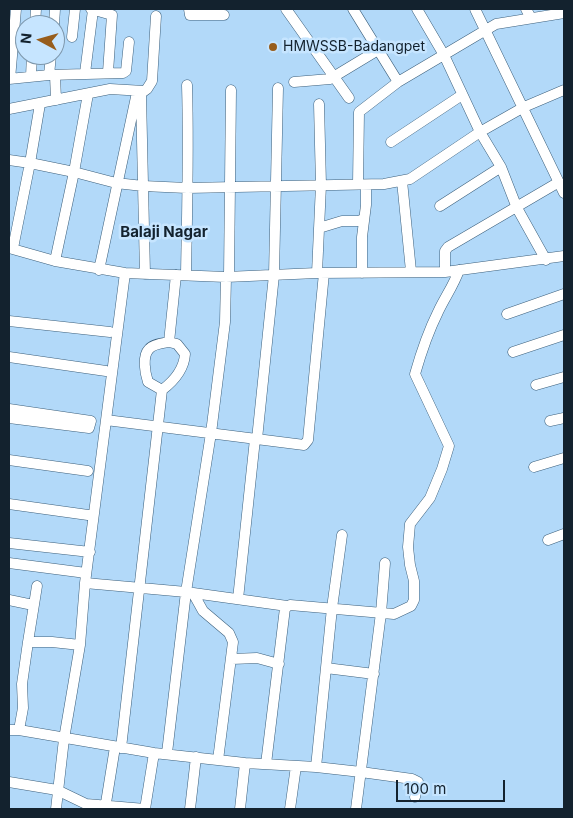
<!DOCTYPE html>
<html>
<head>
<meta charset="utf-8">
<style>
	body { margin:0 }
	#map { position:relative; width:573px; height:818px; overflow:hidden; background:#b2d9f9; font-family:Inter,sans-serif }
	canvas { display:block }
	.frame { position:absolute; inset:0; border:10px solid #13222e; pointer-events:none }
	.north { position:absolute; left:15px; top:15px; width:50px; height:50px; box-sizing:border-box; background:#c6e5ff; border:1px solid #7e97ab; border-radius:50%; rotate:276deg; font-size:14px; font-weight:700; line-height:20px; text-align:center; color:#13222e }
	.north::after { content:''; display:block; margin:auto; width:18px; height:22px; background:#975d1c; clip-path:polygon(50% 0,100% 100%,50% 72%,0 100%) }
	.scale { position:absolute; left:396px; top:780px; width:109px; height:22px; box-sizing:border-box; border:2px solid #13222e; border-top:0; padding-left:6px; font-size:15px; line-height:18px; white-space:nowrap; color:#13222e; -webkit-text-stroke:4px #c6e5ff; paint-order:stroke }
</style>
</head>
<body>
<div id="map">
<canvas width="573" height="818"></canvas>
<div class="frame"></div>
<div class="north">N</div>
<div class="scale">100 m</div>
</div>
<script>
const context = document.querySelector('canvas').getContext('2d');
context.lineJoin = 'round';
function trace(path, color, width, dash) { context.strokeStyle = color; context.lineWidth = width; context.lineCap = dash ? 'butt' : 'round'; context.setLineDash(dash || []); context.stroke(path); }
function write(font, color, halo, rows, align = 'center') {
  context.font = font + ' Inter,sans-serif'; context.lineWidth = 5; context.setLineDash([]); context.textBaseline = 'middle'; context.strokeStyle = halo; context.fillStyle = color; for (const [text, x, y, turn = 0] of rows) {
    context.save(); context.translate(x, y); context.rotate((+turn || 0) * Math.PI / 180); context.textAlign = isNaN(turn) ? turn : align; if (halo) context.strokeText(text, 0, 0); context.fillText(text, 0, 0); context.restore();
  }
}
const minor = new Path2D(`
	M 91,9 L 112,15 L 108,72
	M 189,9 L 190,15 L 224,15
	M 286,9 L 349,98
	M 353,9 L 398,82
	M 417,9 L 444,55 L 480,132 L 501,167 L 517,208 L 546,260
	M 475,9 L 564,193
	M 526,9 L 531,18
	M 35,25 L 36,9
	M 54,25 L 55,9
	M 72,37 L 75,9
	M 85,73 L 93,10
	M 49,75 L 123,73 L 126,71 L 129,42
	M 55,75 L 56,100
	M 31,76 L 32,55
	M 9,79 L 49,75 L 51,55
	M 10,79 L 16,9
	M 294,82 L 330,79 L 378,50
	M 141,95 L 145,274
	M 40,104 L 30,163 L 74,172 L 116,183 L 143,186 L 187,188 L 384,184 L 410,179 L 480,132 L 524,107 L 564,90
	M 9,109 L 110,89 L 144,91
	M 391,142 L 462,95
	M 9,160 L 30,163 L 13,248
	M 402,181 L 411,271
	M 358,184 L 359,112 L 398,82 L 496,24 L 564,13
	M 440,206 L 501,167
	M 319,228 L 342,221 L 359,221 L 363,219
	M 9,248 L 55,261 L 125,273 L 226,277 L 317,273 L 445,272 L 564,256
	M 55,261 L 74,172 L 88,94
	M 99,270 L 136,97 L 147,89 L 152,81 L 156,16
	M 445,272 L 445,251 L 448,247 L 559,182
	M 317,273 L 321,185 L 319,104
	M 362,273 L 362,237 L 366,205 L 366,185
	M 186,275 C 187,212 189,149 187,85
	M 229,276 L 231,90
	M 507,314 L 564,294
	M 9,321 L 110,332
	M 513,352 L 564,335
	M 9,357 L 106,371
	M 536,385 L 564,377
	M 162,390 L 148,382 C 145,373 142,356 149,349 C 153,344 163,343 169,342
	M 9,409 L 91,421 L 89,428 L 9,418
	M 106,420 L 304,445 L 308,440 L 324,273
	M 550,421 L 564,418
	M 257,439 L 274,275 L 278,88
	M 9,460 L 88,471
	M 534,467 L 564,458
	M 9,504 L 88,515
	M 548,540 L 564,534
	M 9,543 L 90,552
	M 9,563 L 86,573
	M 85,583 L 186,592 L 287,606
	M 193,593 L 203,611 L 229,633 L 233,642 L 218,760
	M 238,599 L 255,439
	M 9,600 L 33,605
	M 28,642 L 37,586
	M 232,659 L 257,658 L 279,664
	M 326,668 L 374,674
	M 9,730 L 19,730 L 154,753 L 245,763 L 316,767 L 361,772 L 412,779 L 418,782 L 415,797
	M 19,730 L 23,708 L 22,684 L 28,642 L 52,642 L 80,645
	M 121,748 L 162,390 C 174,381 184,370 185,354 L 177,344 L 169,342 L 176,275
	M 167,753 L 186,592 L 211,433 L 225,322 L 226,277
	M 266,764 L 285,608 L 290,605 L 394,614 L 411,606 L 414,600 L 414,581 L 410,565 L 408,547 L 410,524 L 430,498 L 442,469 L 449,446 L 415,374 C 421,353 428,332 438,312 C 445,297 454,285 459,270
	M 316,767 L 332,608 L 342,535
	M 9,782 L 57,790 L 86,804 L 145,809 L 154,753
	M 56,809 L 64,739 L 80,645 L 85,583 L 125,273
	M 105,809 L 115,747
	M 190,809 L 196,757
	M 240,809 L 245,763
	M 290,809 L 296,766
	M 356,809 L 381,613 L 385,563`);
const markers = [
	[273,47,5,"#975d1c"]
];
const poiNames = [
	["HMWSSB-Badangpet",283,47]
];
const neighbourhoodNames = [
	["Balaji Nagar",164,232]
];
trace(minor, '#3d607c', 11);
trace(minor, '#fff', 10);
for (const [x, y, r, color] of markers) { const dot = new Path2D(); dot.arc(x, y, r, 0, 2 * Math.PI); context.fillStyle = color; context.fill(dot); trace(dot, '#c6e5ff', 2); }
write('14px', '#13222e', '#c6e5ff', poiNames, 'left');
write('bold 15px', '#13222e', '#c6e5ff', neighbourhoodNames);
</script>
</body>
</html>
